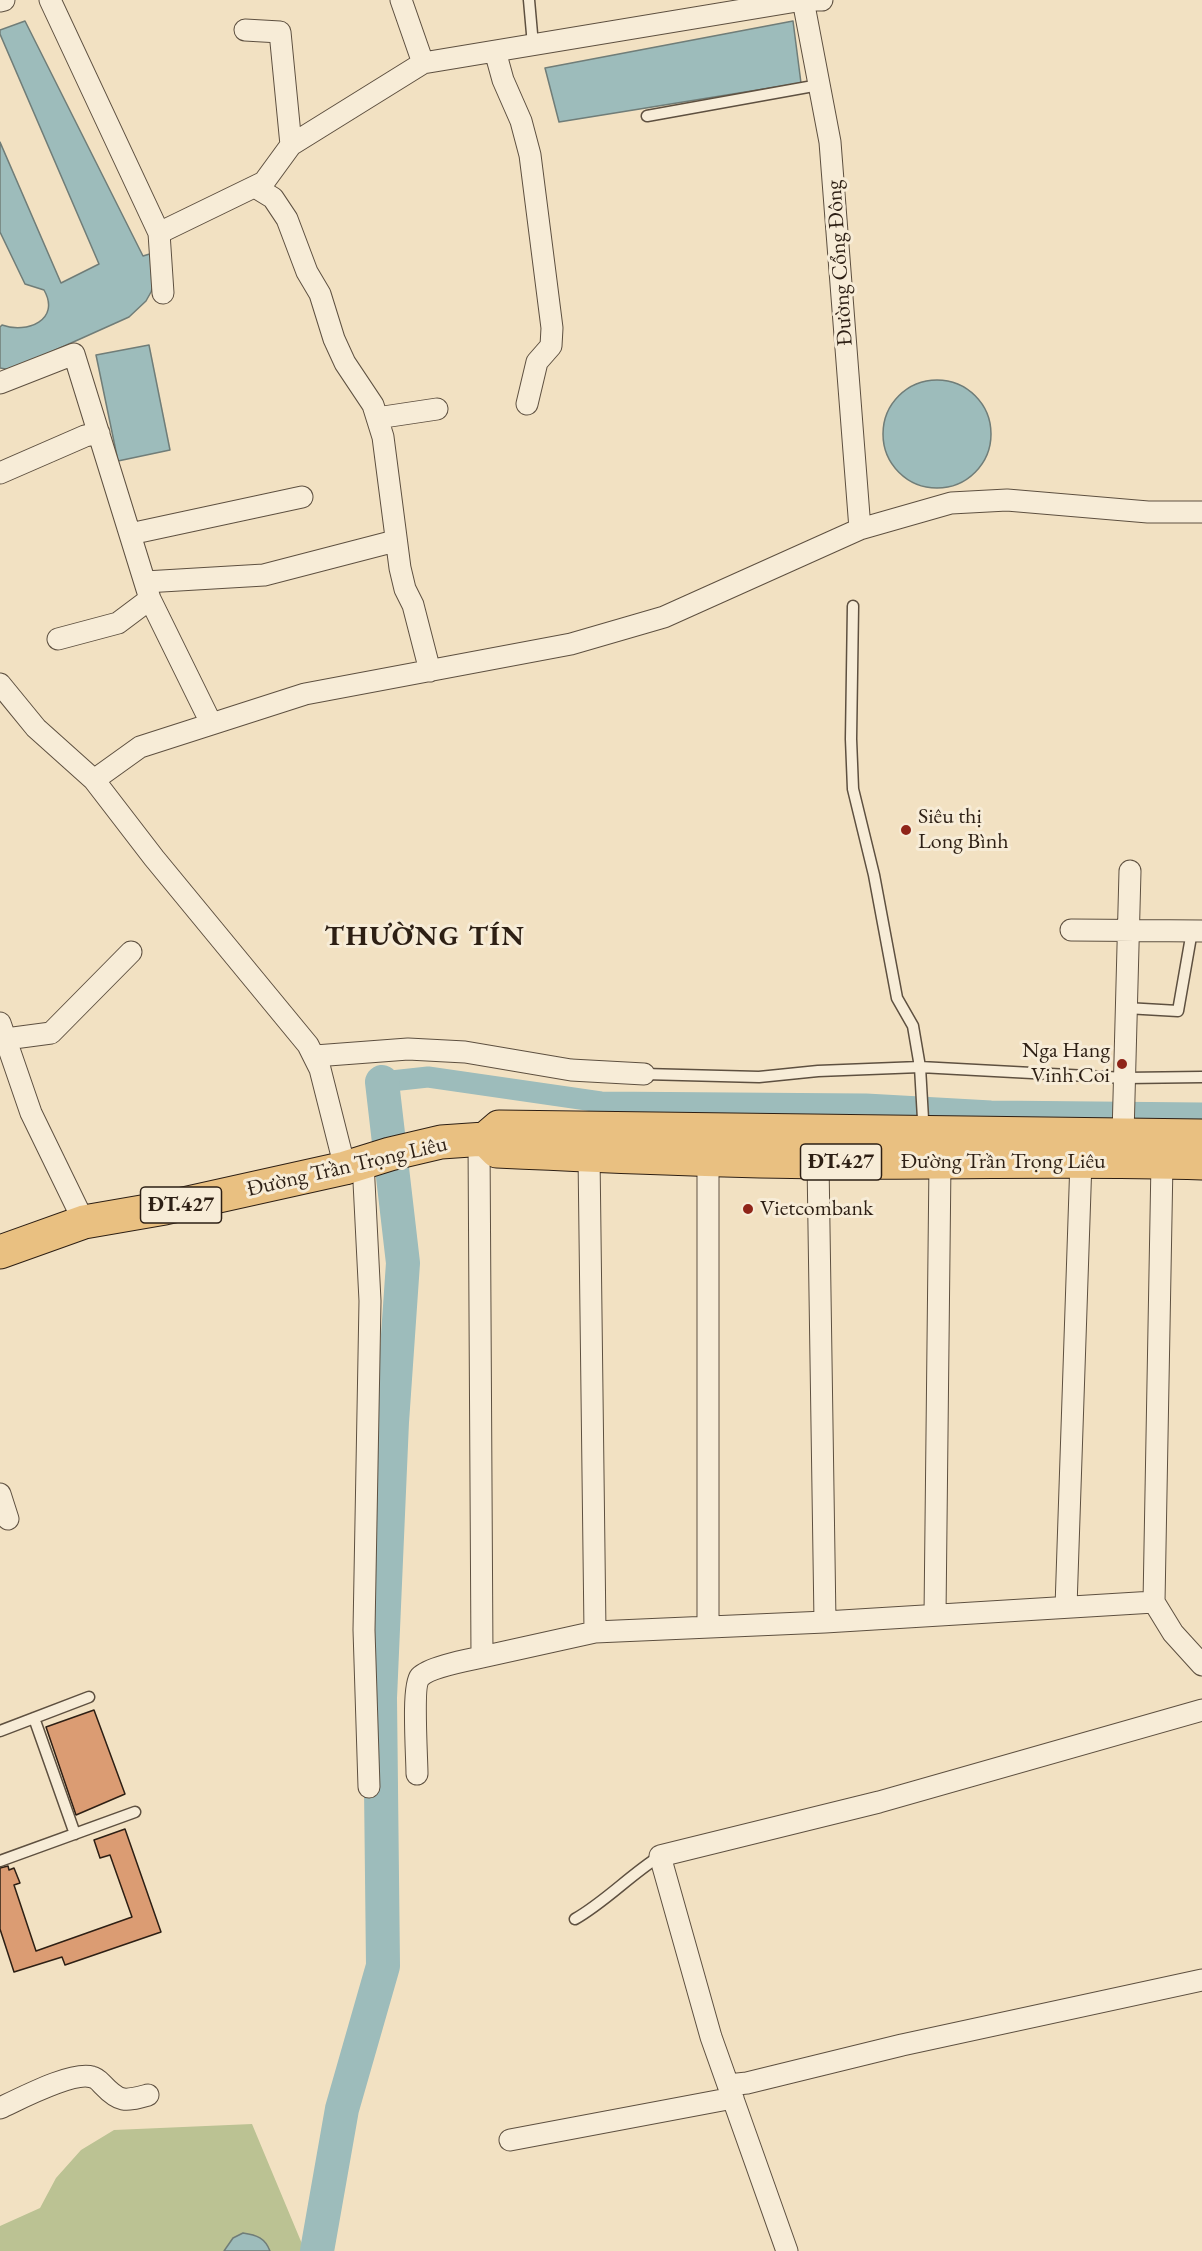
<!DOCTYPE html>
<html>
<head>
<meta charset="utf-8">
<style>
	body { margin:0 }
	canvas { display:block; background:#f2e1c2 }
</style>
</head>
<body>
<canvas width="1202" height="2251"></canvas>
<script>
const context = document.querySelector('canvas').getContext('2d');
context.lineJoin = 'round';
function paint(path, color) { context.fillStyle = color; context.fill(path, 'evenodd'); }
function trace(path, color, width, dash) { context.strokeStyle = color; context.lineWidth = width; context.lineCap = dash ? 'butt' : 'round'; context.setLineDash(dash || []); context.stroke(path); }
function write(font, color, halo, rows, align = 'center') {
  context.font = font + ' "EB Garamond",serif'; context.lineWidth = 6; context.setLineDash([]); context.textBaseline = 'middle'; context.strokeStyle = halo; context.fillStyle = color; for (const [text, x, y, turn = 0] of rows) {
    context.save(); context.translate(x, y); context.rotate((+turn || 0) * Math.PI / 180); context.textAlign = isNaN(turn) ? turn : align; if (halo) context.strokeText(text, 0, 0); context.fillText(text, 0, 0); context.restore();
  }
}
const green = new Path2D(`
	M 252,2124 L 305,2251 L 0,2251 L 0,2226 L 40,2208 L 56,2178 L 81,2150 L 114,2130 Z`);
const water = new Path2D(`
	M 25,21 L 143,256 L 153,253 L 155,281 L 151,292 L 146,301 L 129,317 L 11,370 L 0,368 L 0,327 L 2,325 C 27,334 61,320 44,290 L 25,284 L 0,232 L 0,142 L 61,283 L 99,264 L 0,34 L 0,30 Z
	M 793,21 L 801,83 L 559,122 L 545,68 Z
	M 149,345 L 170,450 L 118,461 L 96,355 Z
	M883 434a54 54 0 1 1 108 0a54 54 0 1 1-108 0Z
	M 243,2233 C 257,2235 265,2238 270,2251 L 224,2251 L 233,2238 Z`);
const canal = new Path2D(`
	M 382,1082 L 428,1077 L 601,1102 L 866,1104 L 991,1111 L 1202,1113`);
const river = new Path2D(`
	M 317,2251 L 342,2109 L 383,1966 L 380,1698 L 392,1422 L 403,1263 L 382,1082`);
const building = new Path2D(`
	M 94,1710 L 125,1794 L 76,1815 L 46,1727 Z
	M 125,1829 L 161,1932 L 65,1965 L 62,1957 L 14,1972 L 0,1929 L 0,1868 L 8,1866 L 9,1870 L 14,1868 L 20,1883 L 14,1885 L 36,1951 L 132,1917 L 110,1855 L 100,1858 L 94,1840 Z`);
const lane = new Path2D(`
	M 529,0 L 533,45
	M 647,116 L 819,85
	M 853,606 L 851,739 L 853,789 L 874,875 L 897,998 L 913,1026 L 920,1067 L 923,1119
	M 1126,1008 L 1178,1011 L 1192,931
	M 644,1074 L 759,1077 L 818,1071 L 920,1067 L 1125,1078 L 1202,1077
	M 34,1718 L 75,1834
	M 0,1731 L 89,1697
	M 0,1861 L 135,1812
	M 575,1919 C 605,1902 630,1875 660,1856`);
const street = new Path2D(`
	M 50,0 L 159,233
	M 401,0 L 423,63
	M 803,0 L 830,142 L 860,529
	M 0,1 L 4,0
	M 245,30 L 280,32 L 291,145
	M 495,51 L 503,80 L 521,121 L 530,155 L 552,328 L 551,346 L 537,362 L 527,404
	M 255,187 L 273,198 L 287,219 L 307,272 L 320,294 L 334,339 L 345,363 L 373,405 L 383,437 L 400,568 L 405,589 L 413,605 L 430,671
	M 163,293 L 159,233 L 264,182 L 291,145 L 423,63 L 803,0 L 822,0
	M 0,383 L 74,354 L 150,599 L 211,723
	M 377,418 L 437,409
	M 0,473 L 85,436 L 99,433
	M 130,534 L 302,497
	M 145,582 L 264,575 L 395,541
	M 58,639 L 118,623 L 150,599
	M 0,684 L 36,728 L 94,780 L 140,747 L 305,694 L 571,644 L 664,617 L 860,529 L 951,503 L 1007,500 L 1148,512 L 1202,512
	M 94,780 L 154,858 L 308,1045 L 320,1069 L 345,1168
	M 1071,930 L 1202,931
	M 0,1023 L 31,1113 L 84,1222
	M 0,1042 L 6,1039 L 51,1033 L 131,952
	M 315,1056 L 408,1049 L 465,1052 L 571,1070 L 644,1074
	M 1123,1135 L 1130,871
	M 589,1155 L 595,1632
	M 708,1159 L 708,1627
	M 363,1162 L 370,1301 L 364,1630 L 369,1787
	M 818,1162 L 825,1622
	M 0,1494 L 8,1519
	M 1154,1602 L 1173,1633 L 1202,1665
	M 1066,1607 L 1081,1160
	M 935,1615 L 940,1162 L 936,1152
	M 482,1657 L 595,1632 L 825,1622 L 1154,1602 L 1162,1162
	M 417,1774 C 417,1758 412,1686 420,1677 C 429,1667 468,1660 482,1657 L 479,1140
	M 728,2085 L 747,2083 L 902,2045 L 1202,1980
	M 0,2108 C 20,2099 72,2071 92,2077 C 97,2078 100,2082 103,2085 C 120,2103 125,2101 148,2095
	M 510,2140 L 733,2098
	M 787,2251 L 711,2037 L 660,1856 L 879,1802 L 1202,1710`);
const primary = new Path2D(`
	M 485,1139 L 497,1151 C 605,1156 713,1161 820,1162 C 947,1163 1075,1159 1202,1163
	M 0,1252 L 84,1222 L 165,1208 L 345,1168 L 390,1154 L 441,1142 L 485,1139 L 499,1127 L 1202,1136`);
const markers = [
	[906,830,6,"#8f2418"],
	[1122,1064,6,"#8f2418"],
	[748,1209,6,"#8f2418"]
];
const shields = [
	[841,1162,81],
	[181,1205,81]
];
const shieldNames = [
	["ĐT.427",841,1162],
	["ĐT.427",181,1205]
];
const streetNames = [
	["Đường Cổng Đông",840,263,-94],
	["Đường Trần Trọng Liêu",1003,1162],
	["Đường Trần Trọng Liêu",347,1167,-13]
];
const poiNames = [
	["Siêu thị",918,817],
	["Long Bình",918,842],
	["Nga Hang",1110,1051,"right"],
	["Vinh Coi",1110,1076,"right"],
	["Vietcombank",760,1209]
];
const districtNames = [
	["THƯỜNG TÍN",425,937]
];
paint(green, '#bbc293');
paint(water, '#9dbcbb');
trace(water, '#707d78', 1.5);
trace(canal, '#9dbcbb', 21);
trace(river, '#9dbcbb', 34);
paint(building, '#db9c73');
trace(building, '#2d1f14', 1.5);
trace(lane, '#5e5040', 13);
trace(street, '#5e5040', 23);
trace(primary, '#2d1f14', 35);
trace(lane, '#f7ecd7', 10);
trace(street, '#f7ecd7', 21);
trace(primary, '#e9c081', 33);
for (const [x, y, r, color] of markers) { const dot = new Path2D(); dot.arc(x, y, r, 0, 2 * Math.PI); context.fillStyle = color; context.fill(dot); trace(dot, '#f7ecd7', 2); }
for (const [x, y, w] of shields) { const box = new Path2D(); box.roundRect(x - w / 2, y - 18, w, 36, 4.5); context.fillStyle = '#f7ecd7'; context.fill(box); trace(box, '#2d1f14', 1.5); }
write('bold 21px', '#2d1f14', null, shieldNames);
write('22px', '#2d1f14', '#f7ecd7', streetNames);
write('22px', '#2d1f14', '#f7ecd7', poiNames, 'left');
context.letterSpacing = '1.5px';
write('bold 28px', '#2d1f14', '#f7ecd7', districtNames);
context.letterSpacing = '0px';
</script>
</body>
</html>
